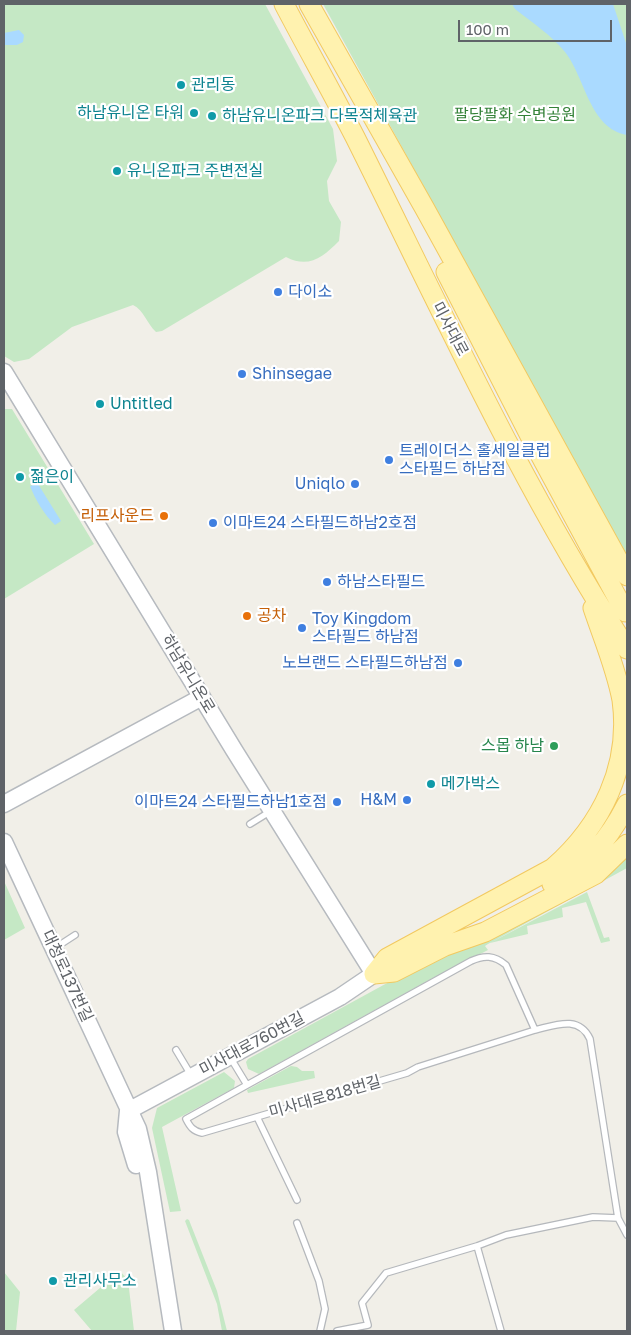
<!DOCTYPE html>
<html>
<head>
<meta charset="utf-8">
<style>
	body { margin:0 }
	#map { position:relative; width:631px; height:1335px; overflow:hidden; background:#f1efe8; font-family:"Golos Text",sans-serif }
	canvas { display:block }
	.frame { position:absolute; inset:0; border:5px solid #5f6368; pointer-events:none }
	.scale { position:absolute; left:458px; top:20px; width:154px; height:22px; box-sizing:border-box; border:2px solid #5f6368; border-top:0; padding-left:6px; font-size:15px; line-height:18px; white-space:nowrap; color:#5f6368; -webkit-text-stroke:4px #fff; paint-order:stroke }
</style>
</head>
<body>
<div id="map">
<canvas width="631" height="1335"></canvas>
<div class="frame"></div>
<div class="scale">100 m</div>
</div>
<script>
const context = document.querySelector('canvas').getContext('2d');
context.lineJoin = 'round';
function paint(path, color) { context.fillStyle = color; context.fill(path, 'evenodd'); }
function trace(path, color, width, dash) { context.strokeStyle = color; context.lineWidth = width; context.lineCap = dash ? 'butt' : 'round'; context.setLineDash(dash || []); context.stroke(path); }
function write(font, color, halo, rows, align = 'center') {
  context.font = font + ' "Golos Text","Noto Sans KR",sans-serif'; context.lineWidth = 4.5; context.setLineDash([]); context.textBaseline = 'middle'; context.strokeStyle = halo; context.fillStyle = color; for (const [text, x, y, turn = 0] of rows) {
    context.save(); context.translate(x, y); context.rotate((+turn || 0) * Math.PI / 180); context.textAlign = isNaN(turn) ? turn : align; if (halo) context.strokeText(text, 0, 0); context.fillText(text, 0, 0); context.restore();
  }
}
const green = new Path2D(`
	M 4,4 L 265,4 L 333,129 L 337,161 L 327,181 L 329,201 L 341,222 L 339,241 C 323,257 309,269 286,257 L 162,331 L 156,332 C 147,324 144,310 133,305 L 72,327 L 29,359 L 14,362 L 4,356 Z
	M 323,4 L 627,4 L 627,556 Z
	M 4,409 L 12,409 L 94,544 L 4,599 Z
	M 627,852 L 627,868 L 488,944 L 485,946 L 488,950 L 431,979 L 259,1074 L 248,1069 L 246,1062 L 248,1059 Z
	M 4,881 L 25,928 L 4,940 Z
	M 587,892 L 604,938 L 609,937 L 610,941 L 601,943 L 586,902 L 562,908 L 563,917 L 527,926 L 528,934 L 490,943 Z
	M 291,1066 L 297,1067 L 302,1071 L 314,1071 L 315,1078 L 248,1093 L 247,1090 Z
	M 224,1072 L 235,1081 L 234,1088 L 162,1127 L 181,1211 L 170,1212 L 152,1128 L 157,1108 Z
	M 187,1219 L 189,1220 L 217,1291 L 227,1331 L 222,1331 L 217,1304 L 185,1221 Z
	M 120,1271 L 128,1280 L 134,1331 L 92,1331 L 74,1310 Z
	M 4,1272 L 20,1292 L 16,1331 L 4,1331 Z`);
const water = new Path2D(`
	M 512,4 L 613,4 L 627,46 L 627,135 C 589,128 586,79 565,52 C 551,35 533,23 515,9 Z
	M 19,30 L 24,35 L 23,42 L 17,45 L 4,45 L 4,33 Z
	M 38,484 L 61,521 L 55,525 C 44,514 36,501 30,486 Z`);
const lane = new Path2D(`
	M 250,824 L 271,811
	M 55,948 L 75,935
	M 176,1050 L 191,1075
	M 230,1057 L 247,1085 L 471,961 C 484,955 494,955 506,965 L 535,1030 C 556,1025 579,1015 590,1039 L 618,1218 L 627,1235
	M 247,1085 L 186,1119 C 190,1127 193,1131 202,1133 L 407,1073 L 418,1067 L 535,1030
	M 257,1117 L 297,1200
	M 297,1223 L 319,1281 L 325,1309 L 320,1331
	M 477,1246 L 501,1331
	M 337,1331 L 368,1325 L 362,1303 L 386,1273 L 477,1246 L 506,1235 L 593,1217 L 618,1218`);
const secondary = new Path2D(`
	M 4,372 L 234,750 L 374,974 L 340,997 L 128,1111
	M 4,804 L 202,697
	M 4,842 L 138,1129 L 148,1172 L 173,1331
	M 128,1111 L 126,1132 L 136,1165`);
const primary = new Path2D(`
	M 284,4 C 307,48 332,92 355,137 C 441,309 522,487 627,649
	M 309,4 L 425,209 L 627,576
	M 446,272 L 530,436 L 625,612
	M 552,884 C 588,863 608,841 627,804
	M 374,974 L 387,958 L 553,868 C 602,825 631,766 622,700 C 616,668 603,638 593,608
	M 374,974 L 394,972 L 445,946 L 485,932 L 596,874 L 627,844`);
const markers = [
	[181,85,5,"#0f9aa8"],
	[194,113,5,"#0f9aa8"],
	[212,116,5,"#0f9aa8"],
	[117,171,5,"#0f9aa8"],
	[278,292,5,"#3f7fe0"],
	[242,374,5,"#3f7fe0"],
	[100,404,5,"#0f9aa8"],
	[389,460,5,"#3f7fe0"],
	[20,477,5,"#0f9aa8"],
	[355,484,5,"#3f7fe0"],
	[164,516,5,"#e8710a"],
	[213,523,5,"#3f7fe0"],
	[327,582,5,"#3f7fe0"],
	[247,616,5,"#e8710a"],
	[302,628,5,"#3f7fe0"],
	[458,663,5,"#3f7fe0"],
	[554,746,5,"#2e9e5b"],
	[431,784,5,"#0f9aa8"],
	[407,800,5,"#3f7fe0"],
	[337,802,5,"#3f7fe0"],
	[53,1281,5,"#0f9aa8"]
];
const cultureNames = [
	["관리동",191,85],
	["하남유니온 타워",184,113,"right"],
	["하남유니온파크 다목적체육관",222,116],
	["유니온파크 주변전실",127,171],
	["Untitled",110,404],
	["젊은이",30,477],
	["메가박스",441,784],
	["관리사무소",63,1281]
];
const parkNames = [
	["팔당팔화 수변공원",515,115]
];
const shopNames = [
	["다이소",288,292],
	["Shinsegae",252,374],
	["트레이더스 홀세일클럽",399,451],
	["스타필드 하남점",399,469],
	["Uniqlo",345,484,"right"],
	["이마트24 스타필드하남2호점",223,523],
	["하남스타필드",337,582],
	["Toy Kingdom",312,619],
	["스타필드 하남점",312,637],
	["노브랜드 스타필드하남점",448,663,"right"],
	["H&M",397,800,"right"],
	["이마트24 스타필드하남1호점",327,802,"right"]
];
const streetNames = [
	["미사대로",450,329,62],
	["하남유니온로",188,674,59],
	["대청로137번길",67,976,65],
	["미사대로760번길",252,1044,-28],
	["미사대로818번길",325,1097,-16]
];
const foodNames = [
	["리프사운드",154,516],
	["공차",257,616,"left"]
];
const leisureNames = [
	["스몹 하남",544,746]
];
paint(green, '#c5e8c5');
paint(water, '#aadaff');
trace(lane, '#b5b8bc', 8);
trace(secondary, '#b6babf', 19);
trace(primary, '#f2c960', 21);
trace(lane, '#fff', 5.5);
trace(secondary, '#fff', 16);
trace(primary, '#fff2af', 19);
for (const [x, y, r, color] of markers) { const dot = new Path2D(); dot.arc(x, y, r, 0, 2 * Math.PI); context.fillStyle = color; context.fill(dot); trace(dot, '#fff', 2); }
write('16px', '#0d838f', '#fff', cultureNames, 'left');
write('16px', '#348238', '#fff', parkNames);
write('16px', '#366cbe', '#fff', shopNames, 'left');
write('16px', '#5f6368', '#fff', streetNames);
write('16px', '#c56008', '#fff', foodNames, 'right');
write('16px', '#27864d', '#fff', leisureNames, 'right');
</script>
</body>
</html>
